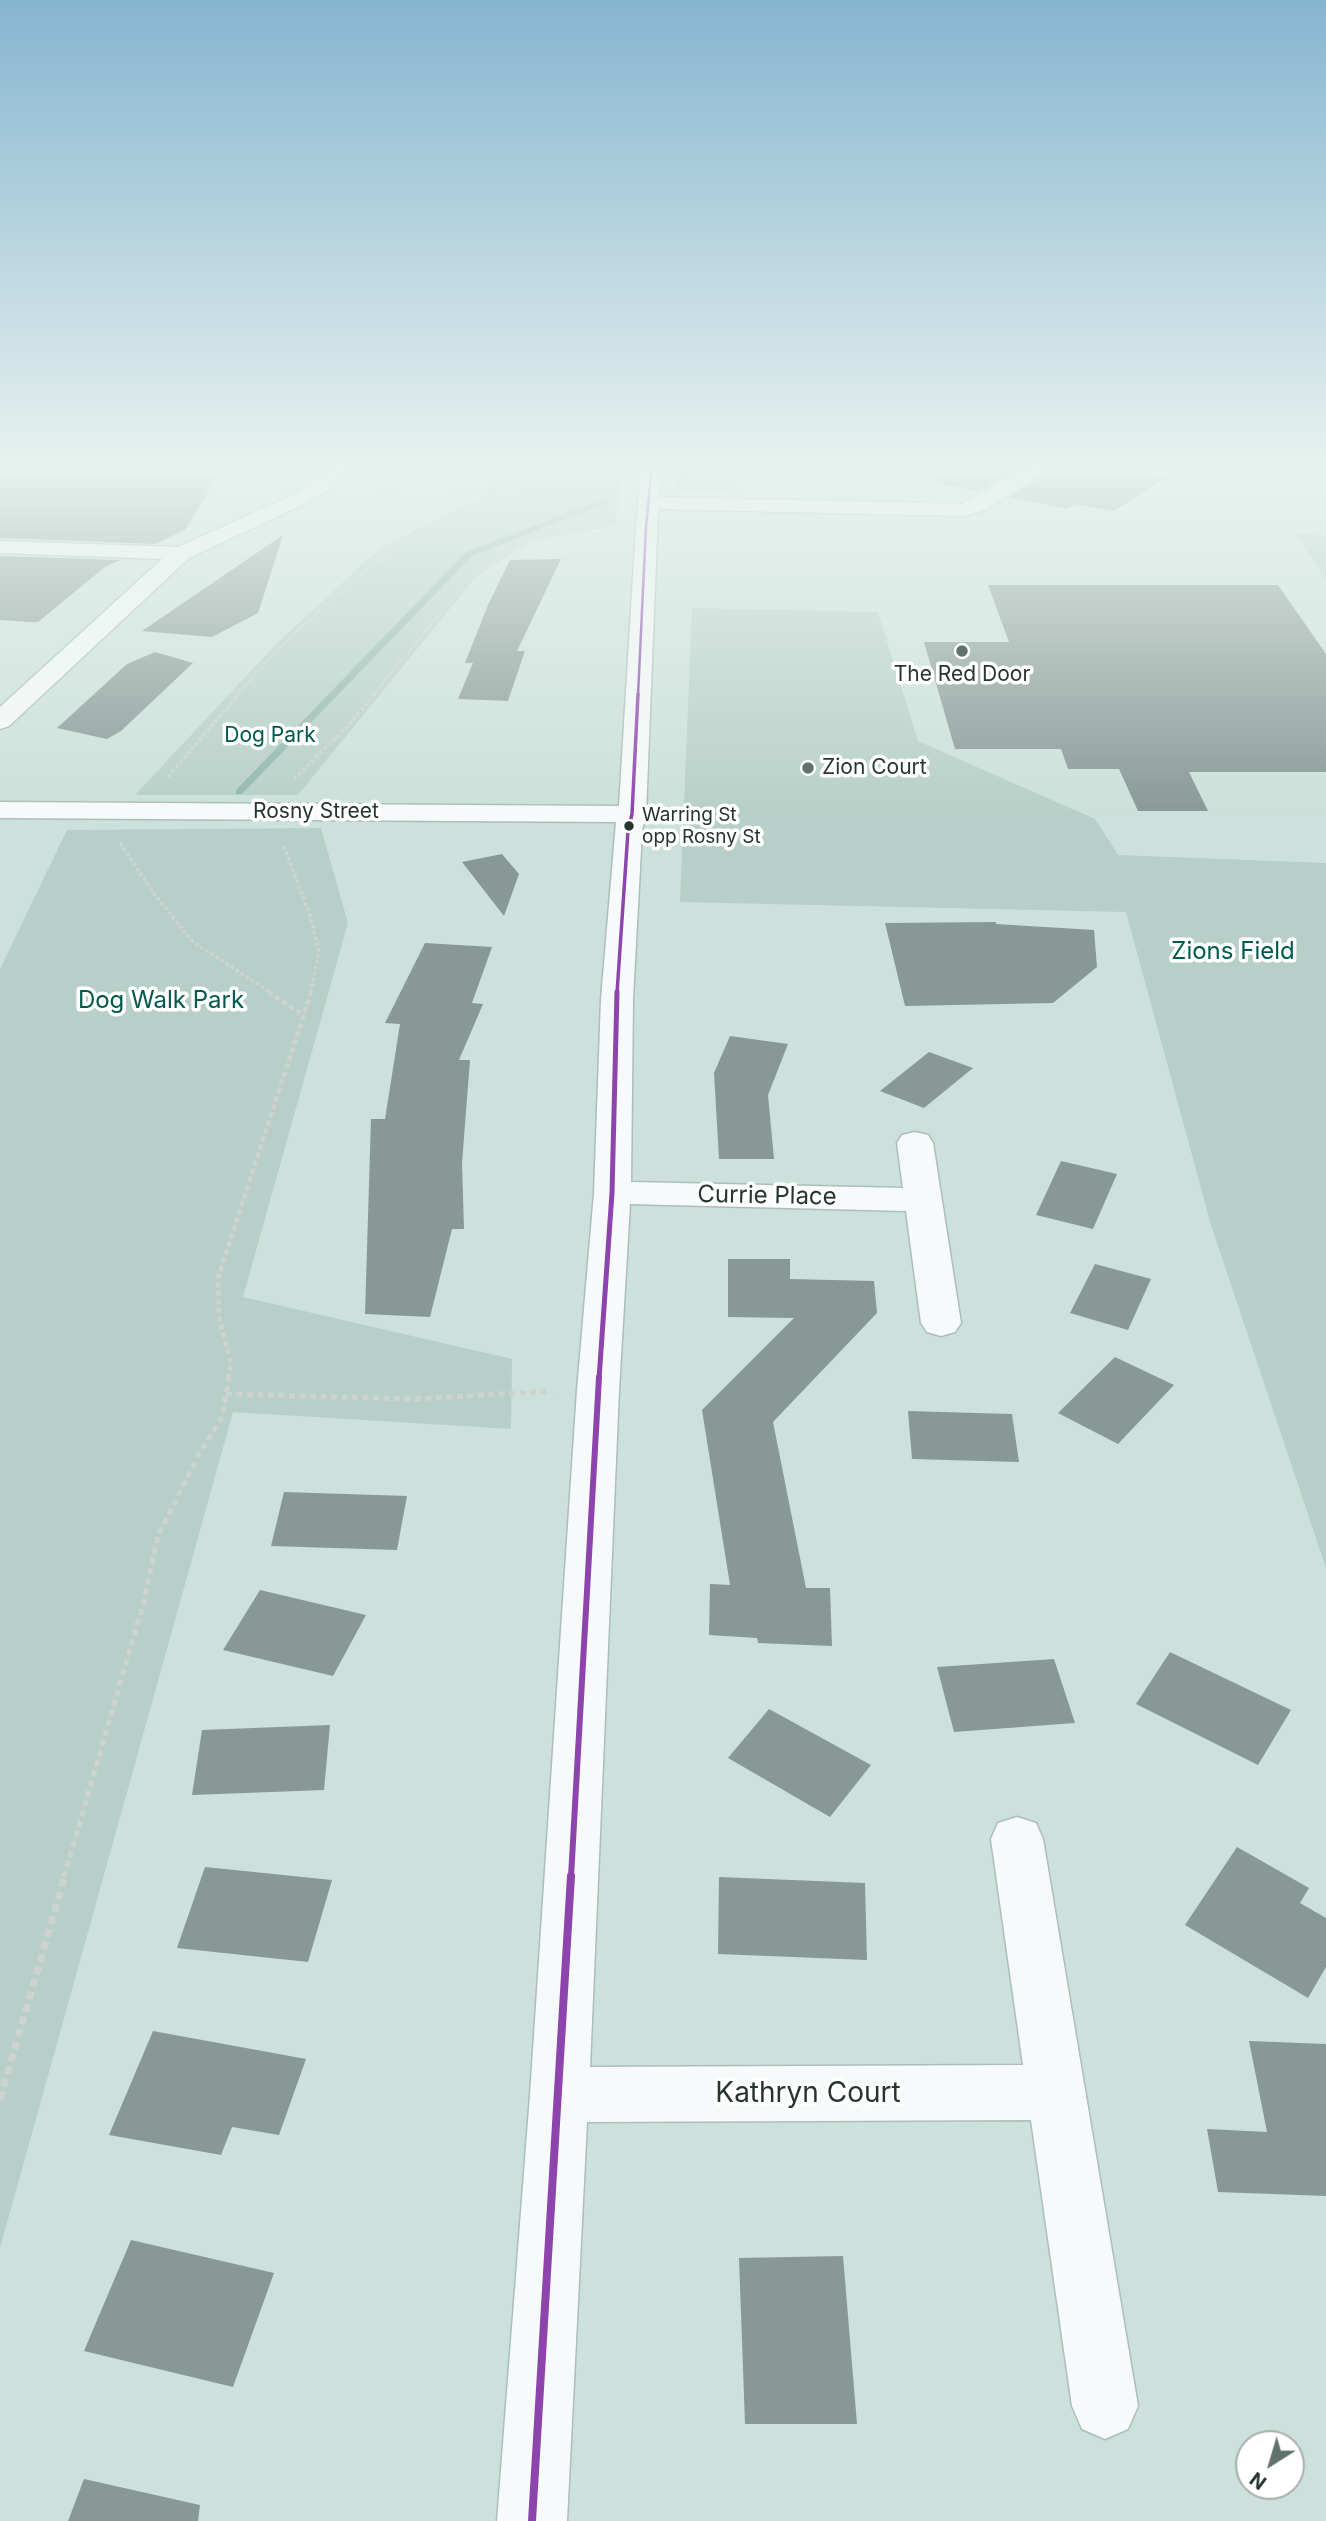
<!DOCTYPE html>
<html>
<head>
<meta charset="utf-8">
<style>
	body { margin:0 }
	#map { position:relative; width:1326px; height:2521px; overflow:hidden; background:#cce1db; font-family:Inter,sans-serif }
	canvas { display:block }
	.north { position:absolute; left:1235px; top:2430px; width:70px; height:70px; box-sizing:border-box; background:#fff; border:2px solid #a9aead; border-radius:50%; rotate:217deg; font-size:19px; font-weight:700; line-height:28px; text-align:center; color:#273531 }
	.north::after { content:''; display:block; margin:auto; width:24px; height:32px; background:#61716c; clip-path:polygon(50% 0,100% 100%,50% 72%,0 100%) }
</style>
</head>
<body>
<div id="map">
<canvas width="1326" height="2521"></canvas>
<div class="north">N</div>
</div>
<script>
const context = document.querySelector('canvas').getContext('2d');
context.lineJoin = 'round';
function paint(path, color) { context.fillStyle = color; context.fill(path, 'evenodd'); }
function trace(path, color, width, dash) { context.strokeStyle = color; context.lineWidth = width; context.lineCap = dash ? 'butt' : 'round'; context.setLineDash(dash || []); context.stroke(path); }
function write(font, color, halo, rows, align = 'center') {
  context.font = font + ' Inter,sans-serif'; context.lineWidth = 7; context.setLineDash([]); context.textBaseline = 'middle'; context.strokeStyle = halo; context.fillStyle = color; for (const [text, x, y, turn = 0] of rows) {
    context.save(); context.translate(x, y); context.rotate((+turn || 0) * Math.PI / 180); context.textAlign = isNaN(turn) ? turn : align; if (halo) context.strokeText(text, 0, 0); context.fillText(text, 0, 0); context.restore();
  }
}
const green = new Path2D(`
	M 676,464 L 734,464 L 737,494 L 675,492 Z
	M 490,467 L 624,467 L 615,526 L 531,541 L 475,578 L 298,795 L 135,795 L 276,644 L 379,549 L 487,494 Z
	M 1295,533 L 1326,536 L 1326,581 Z
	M 692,608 L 878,612 L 918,741 L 1095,819 L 1118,855 L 1326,863 L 1326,1568 L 1211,1225 L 1126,912 L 680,902 Z
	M 321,828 L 348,923 L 243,1297 L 512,1359 L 511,1429 L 233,1412 L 0,2248 L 0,969 L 67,830 Z`);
const stream = new Path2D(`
	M 688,464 L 694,464 L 694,473 L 675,479 L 675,475 L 688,471 Z
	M 604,499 L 611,501 L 472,556 L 242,794 L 236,794 L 236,790 L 466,552 Z`);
const building = new Path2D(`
	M 936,464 L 1029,464 L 979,491 L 934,483 Z
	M 1059,464 L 1089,464 L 1165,478 L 1114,511 L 1075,504 L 1068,509 L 1009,497 Z
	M 126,467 L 222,469 L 185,530 L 155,544 L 0,538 L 0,476 Z
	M 283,535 L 258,613 L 212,637 L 142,631 Z
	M 0,556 L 120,560 L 105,567 L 38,622 L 31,622 L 0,620 Z
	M 561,559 L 517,651 L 525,651 L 508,701 L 458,699 L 473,663 L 465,663 L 488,605 L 510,560 Z
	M 988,585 L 1278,585 L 1326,654 L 1326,772 L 1189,772 L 1208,811 L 1138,811 L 1119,769 L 1068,769 L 1061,749 L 955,749 L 924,642 L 1009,642 Z
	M 155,652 L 193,663 L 121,731 L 107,739 L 57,728 L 127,664 Z
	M 502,854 L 519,874 L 504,916 L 462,862 Z
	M 996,922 L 996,924 L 1094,930 L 1097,967 L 1053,1003 L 905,1006 L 885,923 Z
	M 425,943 L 492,947 L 472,1003 L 483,1004 L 459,1060 L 470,1060 L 462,1163 L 464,1229 L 452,1229 L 430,1317 L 365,1314 L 371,1119 L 385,1119 L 400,1024 L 385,1023 Z
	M 730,1036 L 788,1044 L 768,1095 L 774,1159 L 719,1159 L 714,1073 Z
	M 929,1052 L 973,1068 L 924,1108 L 880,1091 Z
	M 1061,1161 L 1117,1174 L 1093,1229 L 1036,1215 Z
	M 728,1259 L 790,1259 L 790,1279 L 874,1281 L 877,1313 L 773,1422 L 806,1588 L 830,1588 L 832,1646 L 758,1643 L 757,1638 L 709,1635 L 710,1584 L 730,1585 L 702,1410 L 794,1318 L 728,1317 Z
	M 1095,1264 L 1151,1279 L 1128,1330 L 1070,1313 Z
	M 1115,1357 L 1174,1385 L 1118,1444 L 1058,1413 Z
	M 908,1411 L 1012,1414 L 1019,1462 L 912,1459 Z
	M 284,1492 L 407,1496 L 397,1550 L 271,1546 Z
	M 260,1590 L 366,1615 L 333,1676 L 223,1650 Z
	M 1170,1652 L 1291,1710 L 1258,1765 L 1136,1704 Z
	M 1054,1659 L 1075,1723 L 954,1732 L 937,1667 Z
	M 769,1709 L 871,1765 L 830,1817 L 728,1758 Z
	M 330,1725 L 324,1790 L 192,1795 L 202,1730 Z
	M 1237,1847 L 1309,1888 L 1300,1903 L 1326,1918 L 1326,1967 L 1308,1998 L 1185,1925 Z
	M 205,1867 L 332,1880 L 308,1962 L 177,1948 Z
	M 719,1877 L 865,1883 L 867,1960 L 718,1954 Z
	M 153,2031 L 306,2059 L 279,2135 L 232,2127 L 221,2155 L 109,2135 Z
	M 1249,2041 L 1326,2044 L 1326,2196 L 1218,2192 L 1207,2129 L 1267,2132 Z
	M 131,2240 L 274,2273 L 233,2387 L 84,2351 Z
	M 843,2256 L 857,2424 L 745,2424 L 739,2258 Z
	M 84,2479 L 200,2505 L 198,2521 L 68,2521 Z`);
const pathFar4 = new Path2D(`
	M 710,475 L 713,464
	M 371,487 L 491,497
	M 497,495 L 572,518 L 613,526
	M 237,695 C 334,583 462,478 616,469
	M 373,695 L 471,577 L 523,543 L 602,525`);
const pathFar3 = new Path2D(`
	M 168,777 L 239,694
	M 294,779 L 347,727 L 375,694
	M 120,843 L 154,894 L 192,941 L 271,993
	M 284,846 L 310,916 L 319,950 L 311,993`);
const pathFar2 = new Path2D(`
	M 268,992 L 305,1016
	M 228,1379 L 231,1363 L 219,1317 L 218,1278 L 311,992`);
const pathFar1 = new Path2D(`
	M 226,1394 L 414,1399 L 552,1391
	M 64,1877 L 144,1601 L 158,1536 L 199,1454 L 222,1417 L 229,1377`);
const path = new Path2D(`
	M 0,2099 L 65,1876`);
const minor = new Path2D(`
	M 336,464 L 357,464 L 331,488 L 304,504 L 189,558 L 9,726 L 0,729 L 0,707 L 162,559 L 0,553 L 0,541 L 178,547 L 290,496 L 317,480 Z
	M 642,464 L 662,464 L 659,497 L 962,504 L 1034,464 L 1057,464 L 984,510 L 963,516 L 658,509 L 646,814 L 642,831 L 633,999 L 631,1182 L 903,1188 L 897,1143 L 902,1135 L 915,1132 L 928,1135 L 933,1143 L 961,1323 L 955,1332 L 941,1336 L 927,1332 L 921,1323 L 906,1211 L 630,1204 L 619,1390 L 590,2067 L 1023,2065 L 991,1839 L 998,1823 L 1017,1817 L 1036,1823 L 1043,1839 L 1138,2406 L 1128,2429 L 1105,2439 L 1082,2429 L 1072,2406 L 1031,2120 L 587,2122 L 567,2521 L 497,2521 L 530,2095 L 577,1390 L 594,1193 L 601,999 L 616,822 L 0,818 L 0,802 L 619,806 L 636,527 Z`);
const bus1Far4 = new Path2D(`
	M 638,695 L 646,527 L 652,464`);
const bus1Far3 = new Path2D(`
	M 617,993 L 628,831 L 632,814 L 638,694`);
const bus1Far2 = new Path2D(`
	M 599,1379 L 612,1193 L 617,992`);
const bus1Far1 = new Path2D(`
	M 571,1877 L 599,1377`);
const bus1 = new Path2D(`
	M 532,2521 L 571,1876`);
const markers = [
	[962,651,7,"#61716c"],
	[808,768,7,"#61716c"],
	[629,826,6,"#273531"]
];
const farBusnames = [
	["Warring St",642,815],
	["opp Rosny St",642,837]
];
const farPoinames = [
	["The Red Door",962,675],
	["Zion Court",822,768,"left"]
];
const farParknames = [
	["Dog Park",270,736]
];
const farStreetnames = [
	["Rosny Street",316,812]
];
const parkNames = [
	["Zions Field",1233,952],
	["Dog Walk Park",161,1001]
];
const streetNames = [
	["Currie Place",767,1196,1]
];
const nearStreetnames = [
	["Kathryn Court",808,2094]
];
paint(green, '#b7cfc8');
paint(stream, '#93b6ad');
paint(building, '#889995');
trace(minor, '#adbdb9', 3);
trace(pathFar4, '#ced3d2', 2.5, [2.5, 2]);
trace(pathFar3, '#ced3d2', 3.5, [3.5, 2.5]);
trace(pathFar2, '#ced3d2', 4.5, [5, 3.5]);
trace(pathFar1, '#ced3d2', 5, [6, 4.5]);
trace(path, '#ced3d2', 7, [8, 5]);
paint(minor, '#f7fafa');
trace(bus1Far4, '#8e44ad', 2.5);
trace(bus1Far3, '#8e44ad', 3.5);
trace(bus1Far2, '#8e44ad', 5);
trace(bus1Far1, '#8e44ad', 6);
trace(bus1, '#8e44ad', 8);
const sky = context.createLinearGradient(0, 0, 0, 817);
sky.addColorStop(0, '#86b5d0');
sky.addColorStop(0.57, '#e8f2ef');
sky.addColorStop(1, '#e8f2ef00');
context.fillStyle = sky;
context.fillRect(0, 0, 1326, 817);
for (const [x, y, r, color] of markers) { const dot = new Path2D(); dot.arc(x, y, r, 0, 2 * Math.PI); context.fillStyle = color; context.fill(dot); trace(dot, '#fff', 2.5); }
write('19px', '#273531', '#fff', farBusnames, 'left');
write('21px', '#273531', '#fff', farPoinames);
write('21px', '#005a4c', '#fff', farParknames);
write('21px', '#273531', '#fff', farStreetnames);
write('24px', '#005a4c', '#fff', parkNames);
write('24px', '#273531', '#fff', streetNames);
write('28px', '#273531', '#fff', nearStreetnames);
</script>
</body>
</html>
